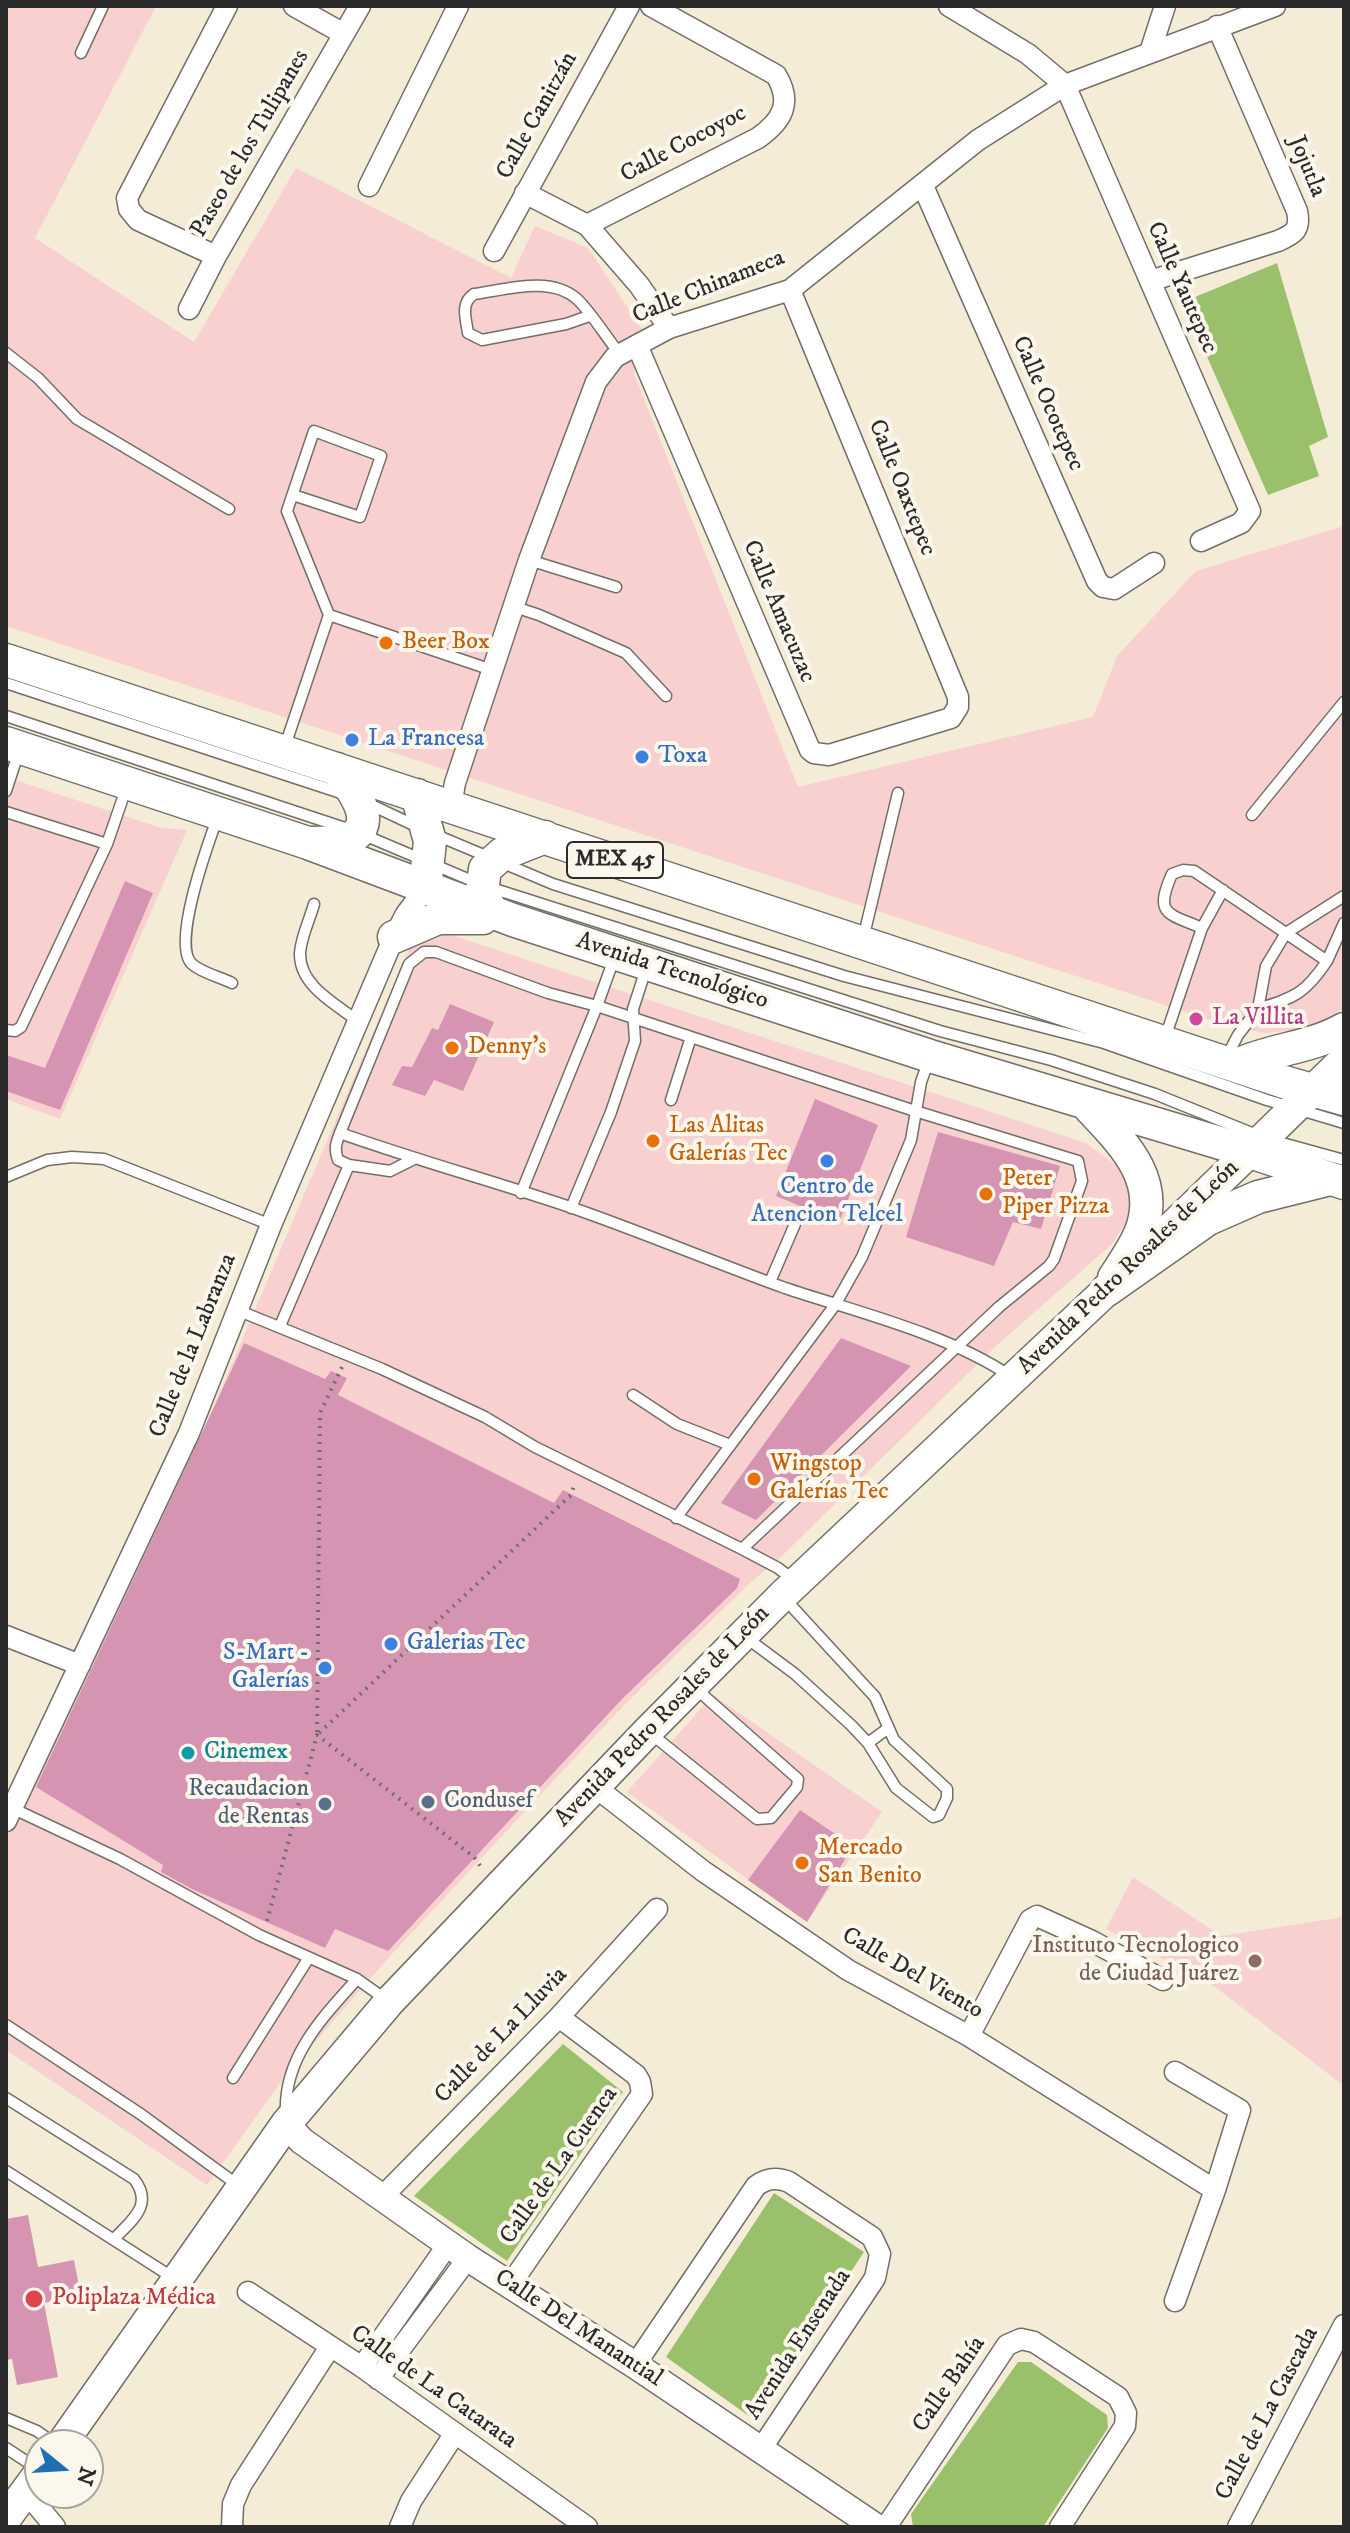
<!DOCTYPE html>
<html>
<head>
<meta charset="utf-8">
<style>
	body { margin:0 }
	#map { position:relative; width:1350px; height:2533px; overflow:hidden; background:#f4ecd6; font-family:"IM FELL DW Pica",serif }
	canvas { display:block }
	.frame { position:absolute; inset:0; border:8px solid #2b2b2b; pointer-events:none }
	.north { position:absolute; left:24px; top:2429px; width:80px; height:80px; box-sizing:border-box; background:#fbf7ec; border:2px solid #a8a59f; border-radius:50%; rotate:108deg; font-size:22px; font-weight:700; line-height:32px; text-align:center; color:#2b2b2b }
	.north::after { content:''; display:block; margin:auto; width:28px; height:36px; background:#1f6fb2; clip-path:polygon(50% 0,100% 100%,50% 72%,0 100%) }
</style>
</head>
<body>
<div id="map">
<canvas width="1350" height="2533"></canvas>
<div class="frame"></div>
<div class="north">N</div>
</div>
<script>
const context = document.querySelector('canvas').getContext('2d');
context.lineJoin = 'round';
function paint(path, color) { context.fillStyle = color; context.fill(path, 'evenodd'); }
function trace(path, color, width, dash) { context.strokeStyle = color; context.lineWidth = width; context.lineCap = dash ? 'butt' : 'round'; context.setLineDash(dash || []); context.stroke(path); }
function write(font, color, halo, rows, align = 'center') {
  context.font = font + ' "IM FELL DW Pica",serif'; context.lineWidth = 8; context.setLineDash([]); context.textBaseline = 'middle'; context.strokeStyle = halo; context.fillStyle = color; for (const [text, x, y, turn = 0] of rows) {
    context.save(); context.translate(x, y); context.rotate((+turn || 0) * Math.PI / 180); context.textAlign = isNaN(turn) ? turn : align; if (halo) context.strokeText(text, 0, 0); context.fillText(text, 0, 0); context.restore();
  }
}
const built = new Path2D(`
	M 6,6 L 156,6 L 35,238 L 194,342 L 296,168 L 511,278 L 535,226 L 588,248 L 644,332 L 634,374 L 798,787 L 1093,717 L 1117,656 L 1196,571 L 1344,526 L 1344,1008 L 1327,1019 L 1293,1030 L 1265,1033 L 1229,1026 L 6,626 Z
	M 6,777 L 161,828 L 187,830 L 60,1119 L 6,1099 Z
	M 448,934 L 1086,1143 L 1116,1165 L 1127,1184 L 1131,1201 L 1129,1219 L 1111,1245 L 997,1345 L 783,1555 L 749,1584 L 623,1706 L 392,1954 L 332,2022 L 278,2086 L 207,2185 L 6,2050 L 6,1826 L 32,1786 L 210,1415 L 409,949 Z
	M 713,1695 L 882,1812 L 807,1922 L 627,1792 Z
	M 1133,1877 L 1221,1936 L 1344,1917 L 1344,2086 L 1214,1986 L 1106,1929 Z`);
const green = new Path2D(`
	M 1277,263 L 1328,437 L 1309,446 L 1319,476 L 1268,495 L 1183,302 Z
	M 563,2044 L 623,2092 L 507,2261 L 414,2196 Z
	M 774,2193 L 864,2252 L 753,2419 L 666,2357 Z
	M 1018,2362 L 1031,2362 L 1107,2415 L 1108,2428 L 1043,2527 L 913,2527 L 911,2514 Z`);
const building = new Path2D(`
	M 125,881 L 153,893 L 60,1110 L 6,1091 L 6,1055 L 45,1068 Z
	M 450,1004 L 494,1022 L 463,1091 L 434,1080 L 425,1096 L 392,1085 L 402,1066 L 412,1067 L 432,1028 L 438,1030 Z
	M 815,1099 L 878,1125 L 839,1222 L 776,1196 Z
	M 938,1132 L 1060,1166 L 1041,1229 L 1013,1222 L 994,1266 L 906,1237 Z
	M 841,1338 L 911,1366 L 756,1520 L 721,1503 Z
	M 244,1343 L 325,1379 L 331,1371 L 347,1378 L 338,1395 L 554,1503 L 563,1490 L 740,1579 L 737,1588 L 622,1699 L 388,1951 L 335,1929 L 325,1948 L 192,1889 L 161,1872 L 163,1865 L 36,1787 Z
	M 800,1810 L 853,1846 L 807,1922 L 748,1880 Z
	M 28,2215 L 38,2267 L 74,2260 L 81,2296 L 44,2303 L 58,2377 L 17,2385 L 12,2359 L 6,2360 L 6,2219 Z`);
const path = new Path2D(`
	M 342,1367 L 320,1413 L 317,1735 L 571,1495 L 575,1483
	M 267,1921 L 317,1735 L 474,1857 L 483,1870`);
const service = new Path2D(`
	M 81,53 L 103,6
	M 589,316 L 566,324 L 482,340 L 468,333 C 466,319 460,303 474,294 C 505,290 550,275 577,299 C 591,312 606,337 619,353
	M 6,353 L 38,378 L 77,419 L 229,509
	M 293,495 L 360,517 L 381,456 L 314,431 L 287,511 L 329,615 L 492,670
	M 529,560 L 616,587
	M 512,606 L 539,615 L 626,653 L 666,696
	M 6,683 L 344,794
	M 6,716 L 357,832 L 482,885 L 940,1031 L 1051,1060 L 1155,1094 L 1264,1138 L 1344,1160
	M 284,749 L 329,615
	M 6,791 L 19,751
	M 367,803 L 418,827
	M 6,812 L 107,844
	M 1252,815 L 1344,702
	M 217,819 C 208,844 171,945 192,964 C 202,973 220,977 232,983
	M 436,835 L 553,884 L 844,976 L 1104,1043 L 1267,1100 L 1344,1123
	M 314,904 C 310,919 301,937 300,953 C 299,986 336,1004 359,1022
	M 1202,928 C 1167,913 1154,915 1172,874 L 1183,870 L 1194,871 L 1327,961 L 1344,923
	M 863,939 L 898,793
	M 1258,1009 C 1295,997 1305,994 1327,961
	M 6,1030 L 15,1031 L 21,1027 L 107,844 L 127,786
	M 1165,1038 L 1202,928 L 1223,890
	M 1226,1058 L 1238,1035 L 1258,1009 L 1266,966 L 1286,933 L 1344,896
	M 671,1100 L 691,1037
	M 340,1133 C 416,1160 493,1181 570,1207 C 642,1232 713,1262 785,1288 C 857,1312 948,1334 1010,1376
	M 349,1165 L 390,1171 L 414,1159
	M 6,1177 L 47,1160 L 72,1157 L 104,1159 L 271,1225
	M 521,1193 L 597,1006 L 615,956
	M 571,1208 L 611,1112 L 635,1041 L 633,1009 L 646,969
	M 770,1282 L 795,1224
	M 237,1310 L 382,1369 L 485,1417 L 535,1447 L 742,1549 L 778,1568 L 795,1581
	M 280,1326 L 349,1165 L 338,1160 C 334,1149 336,1143 340,1133 L 409,964 L 424,952 L 436,952 L 548,993 L 597,1006 L 915,1111 L 1078,1161 L 1082,1181 L 1054,1259 L 1049,1266 L 999,1307 L 742,1549
	M 633,1395 L 677,1424 L 730,1445
	M 676,1518 L 835,1305 L 862,1257 L 911,1140 L 921,1082 L 929,1060
	M 744,1636 L 795,1674 L 851,1725 L 868,1743 L 896,1788 L 933,1817 L 939,1815 L 947,1798 L 947,1789 L 894,1740 L 875,1697 L 784,1598
	M 650,1733 L 757,1819 L 771,1818 L 797,1787 L 798,1779 L 694,1687
	M 868,1743 L 887,1729
	M 14,1809 L 120,1859 L 259,1935 L 357,1979 L 388,2001
	M 6,2025 L 142,2115 L 239,2186
	M 233,2078 L 308,1959
	M 6,2098 L 134,2179 C 154,2205 132,2220 114,2239
	M 286,2114 C 283,2058 322,2018 357,1979
	M 6,2171 L 175,2279
	M 6,2418 L 37,2431 L 57,2445
	M 6,2448 L 38,2469`);
const minor = new Path2D(`
	M 294,6 L 344,34
	M 949,6 L 1028,54 L 1065,85 L 1250,511 L 1241,523 L 1201,541
	M 1150,52 L 1165,6
	M 369,186 L 458,6
	M 923,186 L 1097,581 L 1103,587 L 1114,589 L 1154,563
	M 525,193 L 587,225 L 758,138 C 782,121 793,103 776,75 L 651,6
	M 587,225 L 639,285 L 669,328
	M 494,251 L 629,6
	M 216,256 L 138,220 L 129,209 L 127,198 L 227,6
	M 1150,281 L 1278,241 C 1294,234 1301,230 1297,211 L 1217,26
	M 189,309 L 216,256 L 360,6
	M 637,345 L 810,750 L 814,753 L 829,755 L 951,718 L 958,707 L 958,697 L 790,290
	M 451,806 L 455,783 L 529,560 L 596,382 L 615,357 L 669,328 L 790,290 L 978,140 L 1065,85 L 1275,6
	M 6,1636 L 80,1665
	M 594,1786 L 703,1871 L 848,1970 L 969,2036 L 1215,2190
	M 6,1821 L 189,1433 L 271,1225 L 394,937 L 406,914 L 425,889
	M 969,2036 L 1030,1920 L 1037,1916 L 1092,1941 L 1163,1980
	M 1175,2072 L 1240,2110 L 1215,2190 L 1175,2301
	M 382,2197 L 559,2017 L 657,1909
	M 510,2285 L 642,2094 L 640,2082 L 636,2075 L 559,2017
	M 248,2292 L 362,2367 L 587,2527
	M 635,2365 L 756,2186 C 767,2178 777,2177 789,2182 L 872,2237 L 880,2254 L 875,2278 L 761,2449
	M 362,2367 L 449,2243
	M 378,2379 L 468,2258
	M 26,2492 L 55,2527
	M 232,2527 L 233,2504 L 241,2485 L 330,2347
	M 400,2527 L 411,2501 L 455,2433
	M 886,2527 L 1007,2345 L 1021,2339 L 1034,2342 L 1118,2397 L 1126,2413 L 1125,2426 L 1060,2527
	M 1238,2527 L 1344,2325`);
const tertiary = new Path2D(`
	M 286,2124 L 302,2141 L 468,2258 L 635,2365 L 876,2527`);
const secondary = new Path2D(`
	M 61,2445 L 286,2124 L 389,2002 L 648,1731 L 782,1596 L 1107,1290 L 1344,1060
	M 6,2518 L 40,2472`);
const primary = new Path2D(`
	M 6,660 L 1284,1082 L 1344,1099
	M 6,743 L 308,843 L 513,920 L 930,1056 L 1250,1152 L 1344,1183
	M 417,795 L 430,841 L 425,889
	M 312,843 C 321,842 334,844 343,841 C 384,828 352,788 337,769
	M 491,911 L 482,892 L 485,869 L 502,854 L 545,837
	M 394,937 L 438,918 L 483,918
	M 1237,1065 C 1271,1049 1311,1048 1344,1029
	M 1090,1108 C 1124,1144 1162,1181 1140,1234 C 1133,1250 1123,1264 1114,1278
	M 1107,1290 L 1208,1219 L 1258,1197 L 1330,1179`);
const markers = [
	[386,643,8,"#e8710a"],
	[352,740,8,"#3f7fe0"],
	[642,757,8,"#3f7fe0"],
	[1196,1019,8,"#d1479c"],
	[452,1048,8,"#e8710a"],
	[653,1141,8,"#e8710a"],
	[827,1161,8,"#3f7fe0"],
	[986,1194,8,"#e8710a"],
	[754,1479,8,"#e8710a"],
	[391,1644,8,"#3f7fe0"],
	[325,1668,8,"#3f7fe0"],
	[188,1753,8,"#0f9aa8"],
	[428,1802,8,"#5c6f8a"],
	[325,1804,8,"#5c6f8a"],
	[802,1863,8,"#e8710a"],
	[1255,1961,8,"#8d6e63"],
	[34,2299,10,"#e0444e"]
];
const shields = [
	[615,860,96]
];
const shieldNames = [
	["MEX 45",615,860]
];
const streetNames = [
	["Calle Canitzán",538,116,-61],
	["Paseo de los Tulipanes",251,144,-60],
	["Calle Cocoyoc",684,145,-28],
	["Jojutla",1306,167,68],
	["Calle Chinameca",709,288,-22],
	["Calle Yautepec",1181,288,66],
	["Calle Ocotepec",1047,404,66],
	["Calle Oaxtepec",901,488,68],
	["Calle Amacuzac",778,612,67],
	["Avenida Tecnológico",672,972,18],
	["Avenida Pedro Rosales de León",1129,1268,-44],
	["Calle de la Labranza",194,1346,-68],
	["Avenida Pedro Rosales de León",663,1717,-46],
	["Calle Del Viento",912,1974,30],
	["Calle de La Lluvia",502,2036,-46],
	["Calle de La Cuenca",560,2166,-55],
	["Calle Del Manantial",578,2329,33],
	["Avenida Ensenada",799,2345,-57],
	["Calle Bahía",950,2385,-56],
	["Calle de La Catarata",433,2388,35],
	["Calle de La Cascada",1268,2414,-62]
];
const foodNames = [
	["Beer Box",402,643],
	["Denny's",468,1048],
	["Las Alitas",669,1127],
	["Galerías Tec",669,1155],
	["Peter",1002,1180],
	["Piper Pizza",1002,1208],
	["Wingstop",770,1465],
	["Galerías Tec",770,1493],
	["Mercado",818,1849],
	["San Benito",818,1877]
];
const shopNames = [
	["La Francesa",368,740],
	["Toxa",658,757],
	["Centro de",827,1188,"center"],
	["Atencion Telcel",827,1216,"center"],
	["Galerias Tec",407,1644],
	["S-Mart -",309,1654,"right"],
	["Galerías",309,1682,"right"]
];
const hotelNames = [
	["La Villita",1212,1019]
];
const cultureNames = [
	["Cinemex",204,1753]
];
const serviceNames = [
	["Recaudacion",309,1790],
	["de Rentas",309,1818],
	["Condusef",444,1802,"left"]
];
const educationNames = [
	["Instituto Tecnologico",1239,1947],
	["de Ciudad Juárez",1239,1975]
];
const healthNames = [
	["Poliplaza Médica",52,2299]
];
paint(built, '#f7d0cf');
paint(green, '#9ac06c');
paint(building, '#d594b2');
trace(service, '#716f67', 13);
trace(minor, '#716f67', 23);
trace(tertiary, '#716f67', 29);
trace(secondary, '#716f67', 33);
trace(primary, '#716f67', 35);
trace(path, '#716f67', 4, [2, 6]);
trace(service, '#fff', 10);
trace(minor, '#fff', 20);
trace(tertiary, '#fff', 26);
trace(secondary, '#fff', 30);
trace(primary, '#fff', 32);
for (const [x, y, r, color] of markers) { const dot = new Path2D(); dot.arc(x, y, r, 0, 2 * Math.PI); context.fillStyle = color; context.fill(dot); trace(dot, '#fbf7ec', 3); }
for (const [x, y, w] of shields) { const box = new Path2D(); box.roundRect(x - w / 2, y - 18, w, 36, 6); context.fillStyle = '#fbf7ec'; context.fill(box); trace(box, '#2b2b2b', 2); }
write('bold 22px', '#2b2b2b', null, shieldNames);
write('24px', '#2b2b2b', '#fbf7ec', streetNames);
write('24px', '#c56008', '#fbf7ec', foodNames, 'left');
write('24px', '#366cbe', '#fbf7ec', shopNames, 'left');
write('24px', '#b23c85', '#fbf7ec', hotelNames, 'left');
write('24px', '#0d838f', '#fbf7ec', cultureNames, 'left');
write('24px', '#4e5e75', '#fbf7ec', serviceNames, 'right');
write('24px', '#785e54', '#fbf7ec', educationNames, 'right');
write('24px', '#be3a42', '#fbf7ec', healthNames, 'left');
</script>
</body>
</html>
